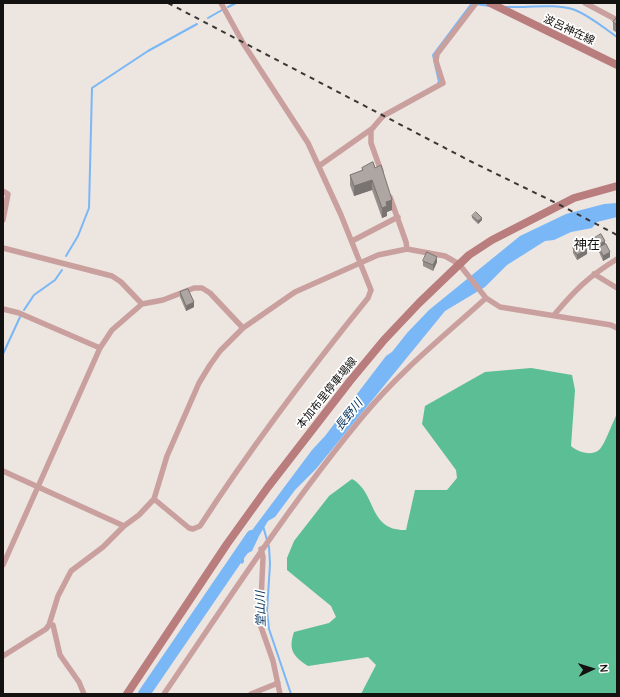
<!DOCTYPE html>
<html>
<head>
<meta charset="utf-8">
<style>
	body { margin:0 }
	#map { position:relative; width:620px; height:697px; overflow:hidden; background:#ece5e0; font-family:Quicksand,sans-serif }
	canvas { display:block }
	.frame { position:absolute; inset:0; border:4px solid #141210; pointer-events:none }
	.north { position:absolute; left:572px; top:649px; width:40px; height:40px; -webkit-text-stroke:3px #fff; paint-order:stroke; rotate:86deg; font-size:11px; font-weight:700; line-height:16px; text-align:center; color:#141210 }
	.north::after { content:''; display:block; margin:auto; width:14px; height:18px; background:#141210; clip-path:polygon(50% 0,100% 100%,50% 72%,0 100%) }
</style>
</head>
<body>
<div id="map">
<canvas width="620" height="697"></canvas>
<div class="frame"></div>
<div class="north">N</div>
</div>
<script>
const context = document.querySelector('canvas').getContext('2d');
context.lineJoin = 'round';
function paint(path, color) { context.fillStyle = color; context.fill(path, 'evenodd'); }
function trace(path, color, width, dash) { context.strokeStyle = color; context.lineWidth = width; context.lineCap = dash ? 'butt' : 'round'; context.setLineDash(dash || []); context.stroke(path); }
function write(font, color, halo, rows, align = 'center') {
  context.font = font + ' Quicksand,"Noto Sans JP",sans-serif'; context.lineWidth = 3.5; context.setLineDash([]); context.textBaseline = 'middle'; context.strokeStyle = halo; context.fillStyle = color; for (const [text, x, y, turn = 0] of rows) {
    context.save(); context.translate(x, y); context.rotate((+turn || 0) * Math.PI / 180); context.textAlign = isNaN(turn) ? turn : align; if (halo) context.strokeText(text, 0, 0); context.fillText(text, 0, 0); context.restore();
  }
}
const forest = new Path2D(`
	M 531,368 L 572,375 L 575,390 L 571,446 C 578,452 592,457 600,449 C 605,444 613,421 617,414 L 617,694 L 361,694 L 376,665 L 368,657 L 308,666 C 293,656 288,650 294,632 L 329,623 L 336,617 L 331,606 L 287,570 L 287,558 L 294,541 L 329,496 L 352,479 C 377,493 368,531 406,530 L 415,490 L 447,490 L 457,478 L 456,470 L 422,424 L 425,406 L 485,372 Z`);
const water = new Path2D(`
	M 617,203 L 617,217 L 597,222 L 592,228 L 571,232 L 554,240 L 545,241 L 507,265 L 485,287 L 445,311 L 316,469 L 295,490 L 275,517 L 268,521 L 259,536 L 252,551 L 244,555 L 244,562 L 242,564 L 237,560 L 243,553 L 241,545 L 312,450 L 325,436 L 386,356 L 392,352 L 407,333 L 429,310 L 520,236 L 566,214 L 604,204 Z`);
const stream = new Path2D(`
	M 476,4 L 490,6
	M 228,7 L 236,3
	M 506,7 C 526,8 556,3 575,10 C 590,16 604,28 617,37
	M 208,18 L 222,10
	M 438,83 L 439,82 L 433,55 L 472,3
	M 66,256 L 78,236 L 89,208 L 92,88 L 148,51 L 197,24
	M 24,310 L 34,295 L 55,280 L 62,270
	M 3,354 L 20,317
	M 263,526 L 269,547 L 270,564 L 267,611 L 269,629 L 291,694`);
const river = new Path2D(`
	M 144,694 L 252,536`);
const street = new Path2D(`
	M 585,3 L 617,20
	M 319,166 L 373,128
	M 381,171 L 371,143 L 371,130 L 383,116 L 443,83 L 436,61 L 437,54 L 476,3
	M 3,191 L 8,194 L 3,220
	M 390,197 L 406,242 L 407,249
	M 352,241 L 398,217
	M 3,248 L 112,276 L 121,282 L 142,304
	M 594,274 L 617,288
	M 3,309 L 19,313 L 100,348
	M 554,315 C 576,289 588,277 617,259
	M 3,471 L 124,526
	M 154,499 L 189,528 L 193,529 L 200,526 C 252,446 308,372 368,298 L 371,290 L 341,215 L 308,143 L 243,43 L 221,3
	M 261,549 L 263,557 L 260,624 L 273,661 L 280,694
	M 3,565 L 100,348 L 112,330 L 142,304 L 163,300 L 194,288 L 202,288 L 210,293 L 243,328
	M 49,625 L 53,625 L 60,655 L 79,682 L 84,694
	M 3,656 L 46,629 L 49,625 L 58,596 L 71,571 L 103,547 L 124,526 L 139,515 L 154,499 L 167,456 L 199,383 L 210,365 L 220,351 L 243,328 L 295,292 L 378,255 L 407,249 L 445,256 L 459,264 L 486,298 L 500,307 L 611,325 L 617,328
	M 164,694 C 228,600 290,504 363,416 C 399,372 444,336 486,298
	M 251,694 L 278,683`);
const secondary = new Path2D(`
	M 490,3 L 617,65
	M 127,694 L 227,544 L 268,487 L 350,381 L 384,340 L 419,303 L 469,255 L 492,240 L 574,198 L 617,186`);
const rail = new Path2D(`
	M 168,3 L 470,161 L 560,205 L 617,235`);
const wall = new Path2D(`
	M 617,17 L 617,33 L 613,30 L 613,22 Z
	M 373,162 L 392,210 L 387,212 L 387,216 L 382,218 L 372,190 L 354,196 L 350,185 L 350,175 L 362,171 L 362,168 Z
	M 472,216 L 482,220 L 478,224 L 472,218 Z
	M 593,239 L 605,244 L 610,257 L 603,261 L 599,252 L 599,250 L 597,251 L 593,244 Z
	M 573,248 L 587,254 L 577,260 L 573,253 Z
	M 423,261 L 437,262 L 433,271 L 423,266 Z
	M 180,292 L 194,307 L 186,311 L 180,297 Z`);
const shadedWall = new Path2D(`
	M 372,180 L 372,190 L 354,196 L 354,186 Z
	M 392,200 L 392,210 L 387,212 L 387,216 L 382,218 L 382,208 L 386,202 Z
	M 482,218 L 482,220 L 478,224 L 478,221 Z
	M 605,241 L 605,246 L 599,247 L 599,250 L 597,251 L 597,246 Z
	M 587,249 L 587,254 L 577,260 L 577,255 Z
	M 610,252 L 610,257 L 603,261 L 603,256 Z
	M 437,257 L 437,262 L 433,271 L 433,265 Z
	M 194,302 L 194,307 L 186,311 L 186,306 Z`);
const building = new Path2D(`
	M 617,17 L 617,25 L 613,22 Z
	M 373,162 L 375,168 L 381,165 L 392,200 L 386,202 L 387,206 L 382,208 L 372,180 L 354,186 L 350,175 L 363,170 L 362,168 Z
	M 476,212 L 482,218 L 478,221 L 472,216 Z
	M 601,234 L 605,241 L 597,246 L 593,239 Z
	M 583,242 L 587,249 L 577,255 L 573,248 Z
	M 606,244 L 610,252 L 603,256 L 599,247 Z
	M 427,252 L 437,257 L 433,265 L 423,261 Z
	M 188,289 L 194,302 L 186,306 L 180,292 Z`);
const streetNames = [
	["波呂神在線",569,30,25],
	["本加布里停車場線",327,393,-51]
];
const waterNames = [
	["長野川",349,415,-51],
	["堂山川",261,609,-91]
];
const quarterNames = [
	["神在",587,245]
];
paint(forest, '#5bbe94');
paint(water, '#79b7f7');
trace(stream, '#79b7f7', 2);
trace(river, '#79b7f7', 12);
trace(street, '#caa09f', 5.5);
trace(secondary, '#ba7d7d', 8);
trace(rail, '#393634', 2, [5, 5]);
paint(wall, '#958f8b');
paint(shadedWall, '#797471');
paint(building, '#ada6a2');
trace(building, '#797471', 1);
write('11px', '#141210', '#fff', streetNames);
write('italic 12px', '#0a3861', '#fff', waterNames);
write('13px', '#141210', '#fff', quarterNames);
</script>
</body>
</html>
